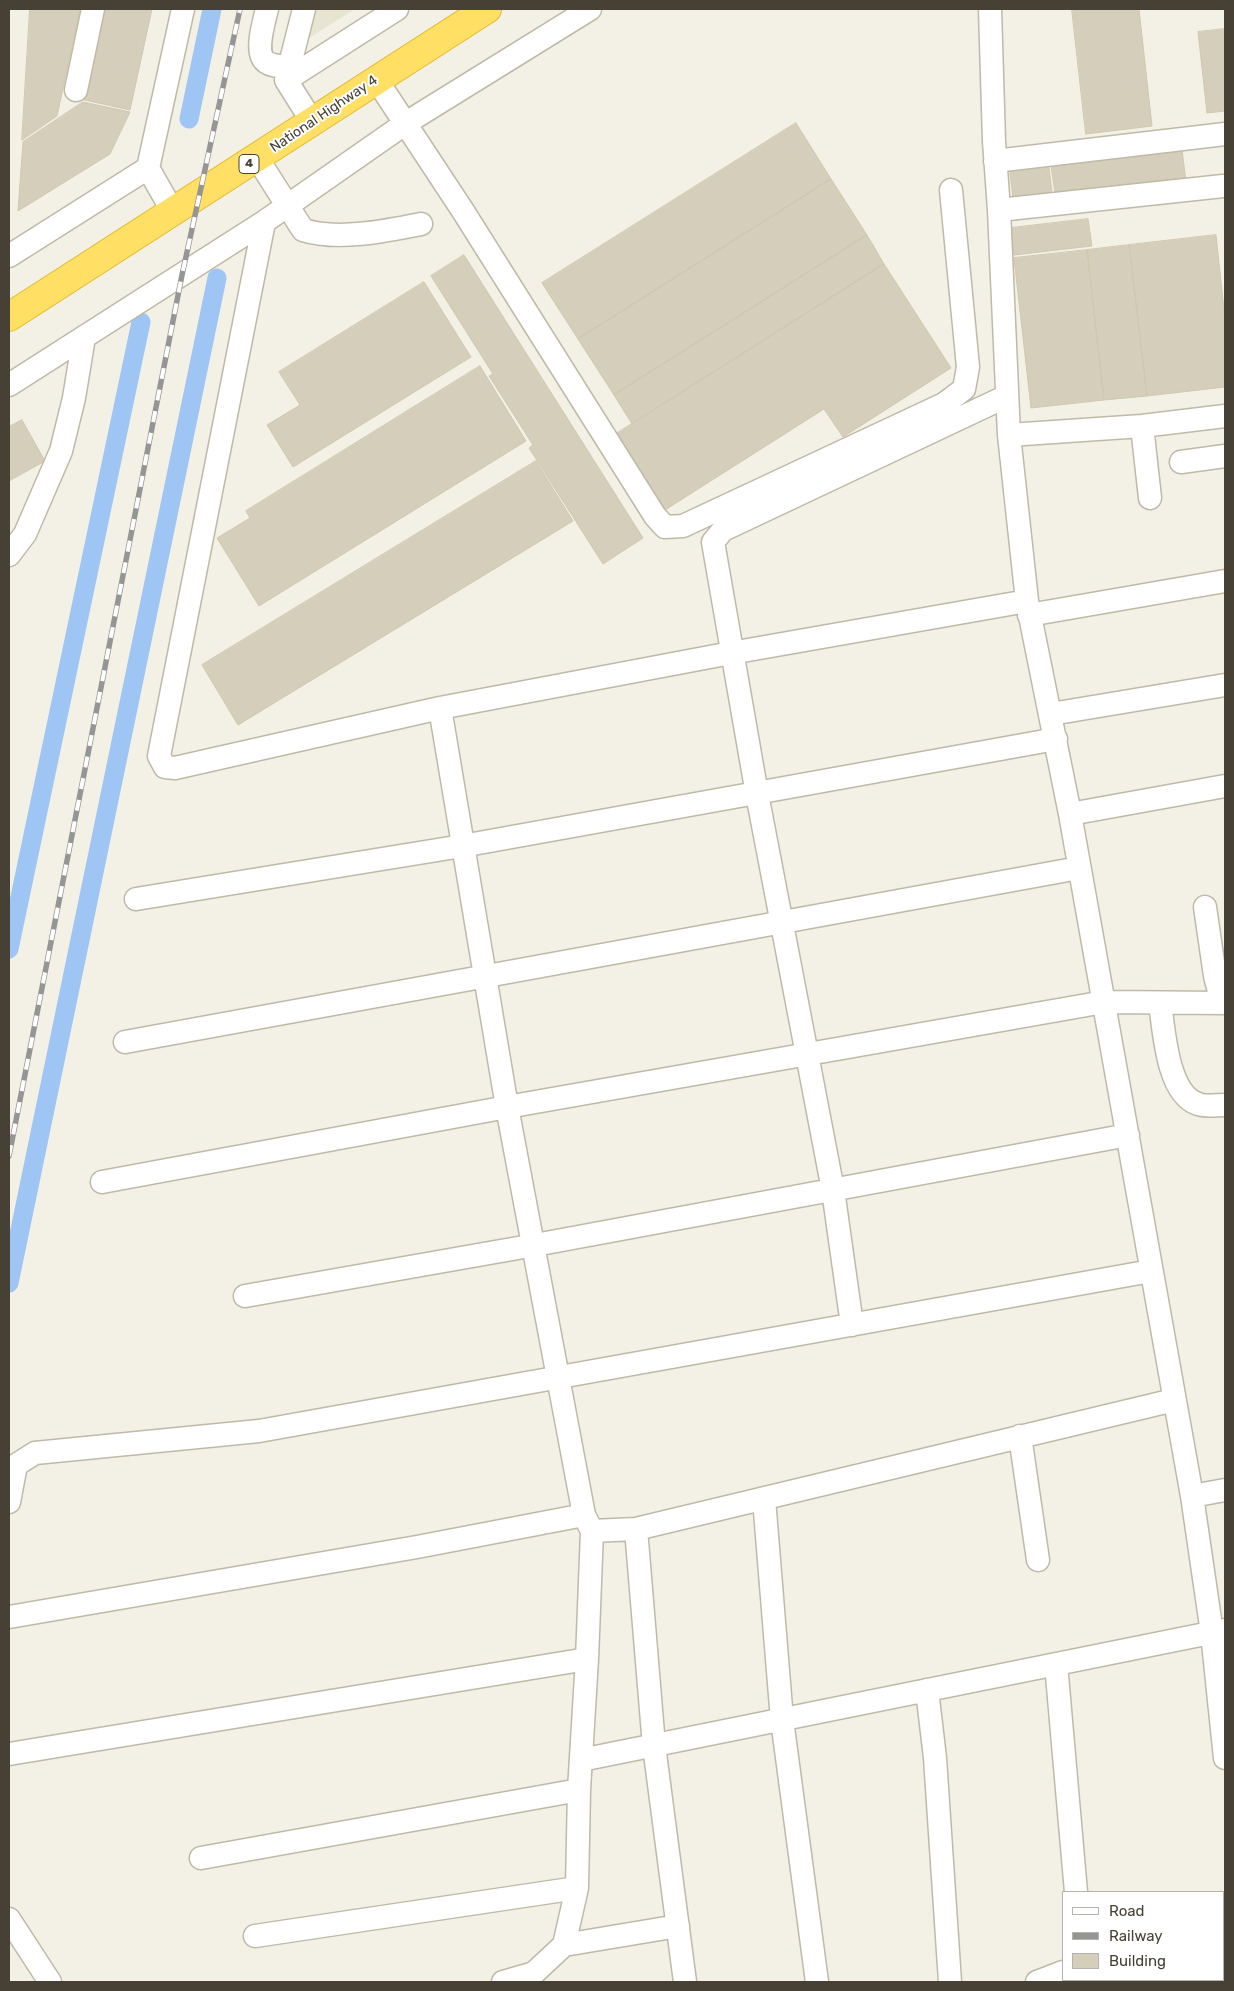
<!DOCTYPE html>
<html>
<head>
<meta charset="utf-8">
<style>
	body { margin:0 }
	#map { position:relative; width:1234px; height:1991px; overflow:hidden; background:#f3f1e5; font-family:Rubik,sans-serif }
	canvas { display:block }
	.frame { position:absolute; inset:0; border:10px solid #464134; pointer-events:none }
	.legend { position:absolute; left:1062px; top:1891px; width:162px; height:90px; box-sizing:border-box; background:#fff; border:1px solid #b5b3ae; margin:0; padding:6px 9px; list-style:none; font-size:15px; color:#464134 }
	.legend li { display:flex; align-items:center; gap:10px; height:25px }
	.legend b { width:25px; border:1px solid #b5b3ae }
</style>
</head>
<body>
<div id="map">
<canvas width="1234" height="1991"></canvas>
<div class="frame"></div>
<ul class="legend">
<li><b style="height:6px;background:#fff"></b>Road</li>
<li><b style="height:6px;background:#959595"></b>Railway</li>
<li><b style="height:14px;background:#d5ceba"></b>Building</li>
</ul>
</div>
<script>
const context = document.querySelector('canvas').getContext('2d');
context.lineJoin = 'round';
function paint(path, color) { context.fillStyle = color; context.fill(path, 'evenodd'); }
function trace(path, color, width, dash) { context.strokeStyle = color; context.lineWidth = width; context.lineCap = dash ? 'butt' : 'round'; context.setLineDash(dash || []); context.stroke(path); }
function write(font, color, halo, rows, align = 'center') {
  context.font = font + ' Rubik,sans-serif'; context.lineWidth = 4; context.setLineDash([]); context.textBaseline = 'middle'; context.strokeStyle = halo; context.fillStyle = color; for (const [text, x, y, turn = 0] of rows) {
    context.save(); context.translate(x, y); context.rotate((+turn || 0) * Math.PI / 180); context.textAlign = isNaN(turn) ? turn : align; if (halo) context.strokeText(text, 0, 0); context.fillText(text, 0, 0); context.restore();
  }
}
const residential = new Path2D(`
	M 313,9 L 355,9 L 306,40 Z`);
const canal = new Path2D(`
	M 189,119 L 212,9
	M 9,949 L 141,322
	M 9,1283 L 217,278`);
const building = new Path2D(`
	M 30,9 L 80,9 L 57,116 L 22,140 Z
	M 99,9 L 152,9 L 130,110 L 80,99 Z
	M 1072,9 L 1139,9 L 1152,126 L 1086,134 Z
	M 1225,29 L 1225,111 L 1207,113 L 1198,32 Z
	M 83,102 L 130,112 L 110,154 L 18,211 L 23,142 Z
	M 796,123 L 831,179 L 578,339 L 542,283 Z
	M 1181,141 L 1186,182 L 1056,200 L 1050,159 Z
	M 1048,160 L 1052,193 L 1013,198 L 1009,165 Z
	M 831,179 L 867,235 L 614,395 L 578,339 Z
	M 1088,219 L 1092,246 L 1014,255 L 1011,228 Z
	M 867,235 L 884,264 L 632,424 L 614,395 Z
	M 1216,235 L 1225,319 L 1225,387 L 1147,396 L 1129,245 Z
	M 1129,245 L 1147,396 L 1104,400 L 1087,250 Z
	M 1087,250 L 1104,400 L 1031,408 L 1014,258 Z
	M 464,255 L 643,538 L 603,564 L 529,448 L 533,445 L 489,376 L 493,374 L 431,276 Z
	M 884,264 L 951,368 L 843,437 L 824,409 L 665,510 L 616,434 Z
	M 424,282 L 471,357 L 293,467 L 267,425 L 300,405 L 279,372 Z
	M 480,366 L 526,441 L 259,606 L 217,538 L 250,518 L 246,511 Z
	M 22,420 L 45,461 L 9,481 L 9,427 Z
	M 536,461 L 573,521 L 238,725 L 202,665 Z`);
const minor = new Path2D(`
	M 267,9 C 264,22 254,53 266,62 C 273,67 282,66 290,67
	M 304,9 L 286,80 L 313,123
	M 990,9 L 994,141 L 999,210 L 1009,435 L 1027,601 L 1070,814 L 1192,1496 L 1212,1633 L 1225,1758
	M 376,79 L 463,211 L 655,516 L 665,527 L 683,526 L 944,404 L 964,389 L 968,367 L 951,190
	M 286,80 L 397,9
	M 76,90 L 93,9
	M 257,158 L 303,230 C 337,241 386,231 421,224
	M 995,161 L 1225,134
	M 999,210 L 1223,186
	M 173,212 L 148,168 L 183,9
	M 264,222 L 159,756 L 165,767 L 175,768 L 440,708 L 731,653 L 1027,601
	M 9,256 L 148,168
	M 9,385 L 264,222 L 406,123 L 590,9
	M 1142,426 L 1150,498
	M 1009,435 L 1142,426 L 1225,416
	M 1181,462 L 1225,456
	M 9,555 L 25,534 L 61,451 L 74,398 L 84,337
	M 1029,615 L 1225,581
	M 440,708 L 507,1107 L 584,1515 L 592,1531 L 587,1659 L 579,1790 L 577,1888 L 564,1945
	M 1051,714 L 1225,685
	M 1070,814 L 1225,786
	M 136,899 L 462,846 L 1056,739
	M 1205,907 L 1215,976 L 1222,1003
	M 1160,1003 C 1164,1030 1167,1094 1198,1104 C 1205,1107 1217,1105 1225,1105
	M 125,1042 L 1079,868
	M 102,1182 L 507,1107 L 1104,1002 L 1225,1003
	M 245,1296 L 535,1245 L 1128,1135
	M 852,1325 L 833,1190 L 757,794 L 713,542 L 723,530 L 1007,396
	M 1020,1436 L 1038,1560
	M 1192,1496 L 1225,1490
	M 764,1499 L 782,1720 L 817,1982
	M 9,1502 L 16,1465 L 35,1453 L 259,1431 L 1151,1271
	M 636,1529 L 654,1746 L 685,1982
	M 592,1531 L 636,1529 L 1174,1400
	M 9,1617 L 417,1547 L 584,1515
	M 1056,1664 L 1076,1892
	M 927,1690 L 935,1758 L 950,1982
	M 9,1754 L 587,1659
	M 581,1760 L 1225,1630
	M 201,1858 L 579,1790
	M 1223,1915 L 1225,1914
	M 9,1919 L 50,1982
	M 255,1936 L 577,1888
	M 503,1982 L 534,1973 L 564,1945 L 678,1926
	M 1037,1982 L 1063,1972`);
const highway = new Path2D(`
	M 9,317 L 487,9`);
const rail = new Path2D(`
	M 9,1156 L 182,275 L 240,9`);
const shields = [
	[249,164,20]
];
const shieldNames = [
	["4",249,164]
];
const streetNames = [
	["National Highway 4",324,114,-34]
];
paint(residential, '#e7e4d2');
trace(canal, '#9ec5f3', 19);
paint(building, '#d5ceba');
trace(building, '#d0c7ad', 1);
trace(minor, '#bfbaa7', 25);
trace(highway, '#e4b92e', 30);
trace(minor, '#fff', 22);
trace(highway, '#ffe064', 28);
trace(rail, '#959595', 5.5);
trace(rail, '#fff', 4, [11]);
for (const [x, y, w] of shields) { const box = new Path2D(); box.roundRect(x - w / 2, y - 9.5, w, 19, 4); context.fillStyle = '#fff'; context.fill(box); trace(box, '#464134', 1); }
write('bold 12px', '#464134', null, shieldNames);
write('14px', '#464134', '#fff', streetNames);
</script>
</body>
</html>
